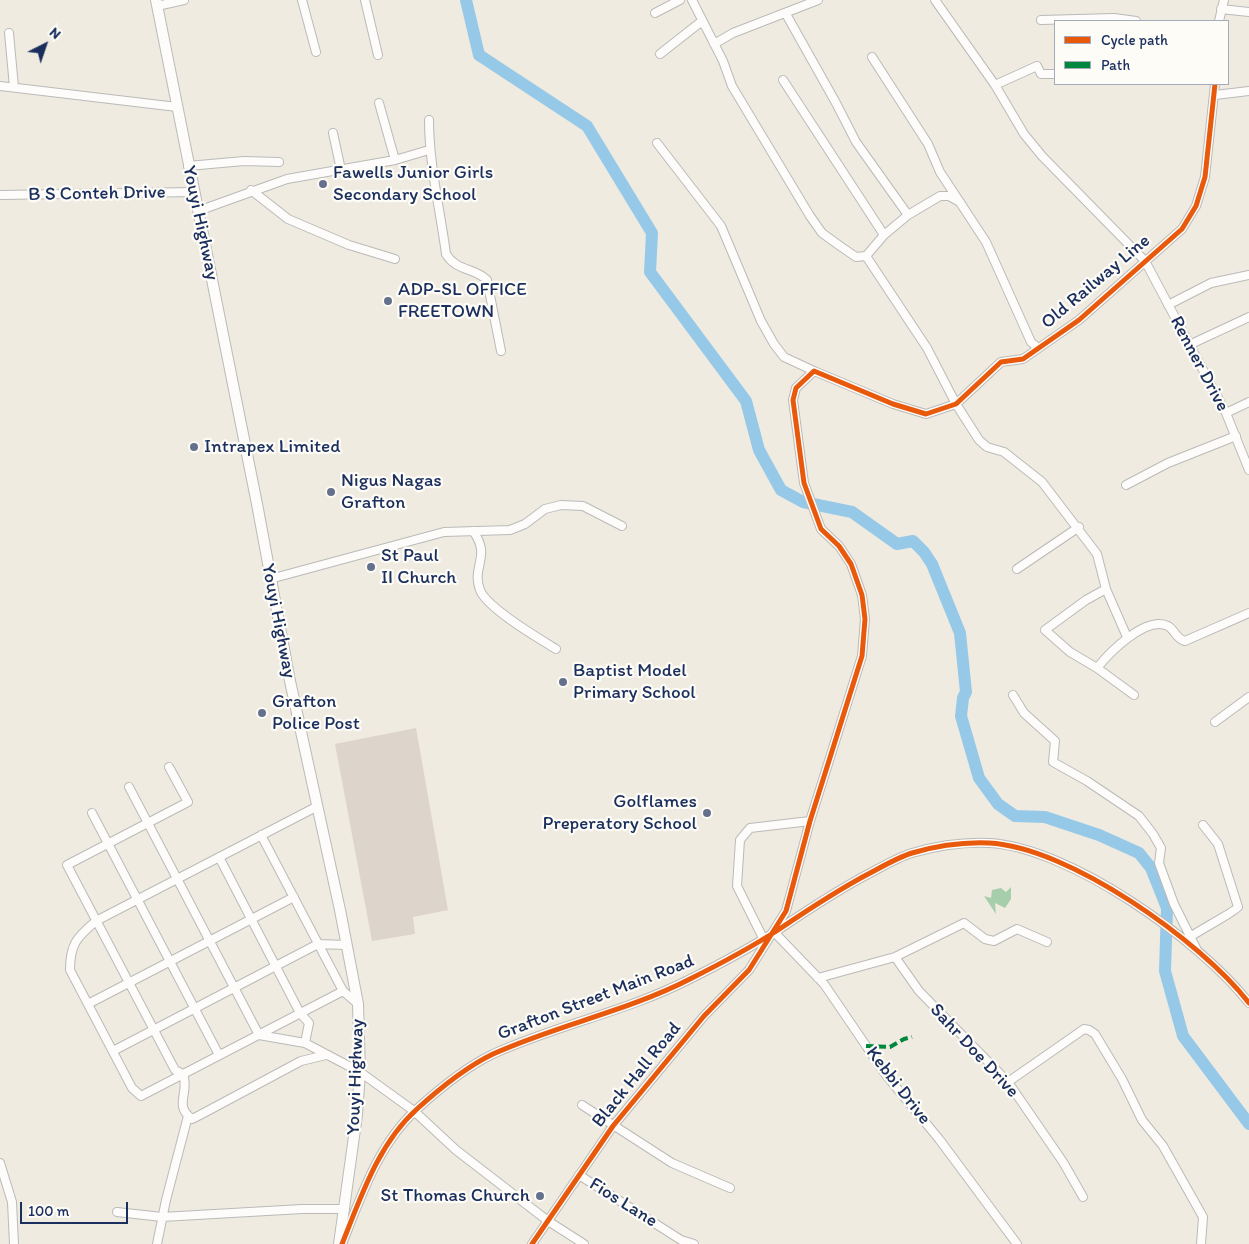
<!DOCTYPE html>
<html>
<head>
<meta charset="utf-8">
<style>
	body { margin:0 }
	#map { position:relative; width:1249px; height:1244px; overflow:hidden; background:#efebe1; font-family:Itim,sans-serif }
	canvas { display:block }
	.legend { position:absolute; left:1054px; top:20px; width:175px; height:65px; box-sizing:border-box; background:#fdfcf7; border:1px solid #a3aaba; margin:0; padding:6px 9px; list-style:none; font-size:15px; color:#1b2f5e }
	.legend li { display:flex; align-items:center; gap:10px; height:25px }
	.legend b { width:25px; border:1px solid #a3aaba }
	.north { position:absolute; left:20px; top:20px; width:50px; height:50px; -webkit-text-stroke:4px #fdfcf7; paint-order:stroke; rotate:41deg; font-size:14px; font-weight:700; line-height:20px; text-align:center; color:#1b2f5e }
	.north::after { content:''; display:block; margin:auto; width:18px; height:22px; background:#1b2f5e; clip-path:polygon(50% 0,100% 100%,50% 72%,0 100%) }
	.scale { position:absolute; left:20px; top:1202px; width:108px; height:22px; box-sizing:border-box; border:2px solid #1b2f5e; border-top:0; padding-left:6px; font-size:15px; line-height:18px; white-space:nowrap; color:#1b2f5e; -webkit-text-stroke:4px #fdfcf7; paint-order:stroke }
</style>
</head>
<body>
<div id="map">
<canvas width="1249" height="1244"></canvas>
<ul class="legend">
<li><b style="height:6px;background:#e8590c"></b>Cycle path</li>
<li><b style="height:6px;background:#00873e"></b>Path</li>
</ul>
<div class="north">N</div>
<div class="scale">100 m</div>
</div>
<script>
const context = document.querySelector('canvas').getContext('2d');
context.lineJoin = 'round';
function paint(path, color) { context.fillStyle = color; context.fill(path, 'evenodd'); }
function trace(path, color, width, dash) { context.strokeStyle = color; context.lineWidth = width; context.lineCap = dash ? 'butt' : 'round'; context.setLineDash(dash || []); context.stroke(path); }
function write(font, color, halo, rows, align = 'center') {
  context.font = font + ' Itim,sans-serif'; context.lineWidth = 4.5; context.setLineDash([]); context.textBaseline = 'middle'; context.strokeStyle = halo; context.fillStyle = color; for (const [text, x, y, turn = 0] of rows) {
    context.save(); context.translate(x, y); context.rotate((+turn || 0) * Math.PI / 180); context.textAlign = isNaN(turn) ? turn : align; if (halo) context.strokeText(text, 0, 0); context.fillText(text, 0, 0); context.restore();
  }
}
const industrial = new Path2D(`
	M 416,728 L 448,910 L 413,917 L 415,934 L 372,941 L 335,744 Z`);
const forest = new Path2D(`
	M 1011,887 L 1011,899 L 1005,908 L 995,903 L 996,914 L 984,896 L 991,898 L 992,890 L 1001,888 L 1006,892 Z`);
const river = new Path2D(`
	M 466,0 L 479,55 L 587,126 L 652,233 L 650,272 L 746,401 L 759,450 L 781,490 L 803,502 L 852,512 L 897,544 L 913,541 L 924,552 L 932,564 L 960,633 L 966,692 L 963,698 L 961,716 L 979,778 L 998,804 L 1015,816 L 1045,817 L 1099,835 L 1139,853 L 1151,868 L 1167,908 L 1165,971 L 1183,1036 L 1249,1124`);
const minor = new Path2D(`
	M 302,0 L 316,52
	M 365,0 L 378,55
	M 692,0 L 723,61 L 732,86 L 810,216 L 822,233 L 840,246 L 856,257 L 866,256 L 884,235 L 908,215 L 940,196 L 949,196 L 960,202
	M 935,0 L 995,85 L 1024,134 L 1042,156 L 1145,261 L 1226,413 L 1249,470
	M 157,6 L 184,0
	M 1221,9 L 1249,12
	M 655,13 L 680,0
	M 786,14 L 836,103 L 856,142 L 908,215
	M 1041,20 L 1114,18 L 1136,21
	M 1219,21 L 1224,0
	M 9,33 L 14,87
	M 712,39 L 714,44 L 733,33 L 818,0
	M 660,54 L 702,21 L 704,25
	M 872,57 L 928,144 L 940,172 L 986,242 L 1031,342 L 1038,348
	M 783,80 L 884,235
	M 995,85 L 1037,66 L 1041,74 L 1055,74
	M 0,86 L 177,107
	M 1215,95 L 1249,91
	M 379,103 L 395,160
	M 429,120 C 429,164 440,209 446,254 C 456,271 475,268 487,280 L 501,351
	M 333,133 L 341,170
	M 657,143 L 721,226 L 761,321 L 774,344 L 784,357 L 814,371
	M 188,166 L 244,161 L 279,162
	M 251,190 L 288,219 L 349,245 L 395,259
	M 0,195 L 194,192
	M 198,211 L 287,179 L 395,160 L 429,150
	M 866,256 L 927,348 L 956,404 L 979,440 L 987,447 L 1004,452 L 1042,482 L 1097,554 L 1106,589 L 1127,637
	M 1168,305 L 1211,283 L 1249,275
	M 1189,345 L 1249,317
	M 1226,413 L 1249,402
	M 1126,485 L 1168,463 L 1236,436
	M 473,531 C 492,557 471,566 480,590 C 487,608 538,638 556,649
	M 1017,569 L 1079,527
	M 270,579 L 444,532 L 510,530 L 525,524 L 545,509 L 561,505 L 583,506 L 622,526
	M 1097,668 L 1070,652 L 1045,630 L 1086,600 L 1106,589
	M 1013,695 L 1024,713 L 1055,741 L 1053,762 L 1087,781 L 1139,816 L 1153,834 L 1161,848 L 1159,863 L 1174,904 L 1196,948
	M 1134,695 L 1097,668 C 1109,653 1146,615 1168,626 C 1175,630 1176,639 1185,641 L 1249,613
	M 1215,722 L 1249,697
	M 169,767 L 188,802 L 67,865 L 175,1070 L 183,1074 C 190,1093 173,1105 192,1119 L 200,1115 L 301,1061 L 326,1055
	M 129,787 L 259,1035 L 305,1043 L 360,1072 L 414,1111 L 456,1150 L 548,1221 L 584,1244
	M 316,807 L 96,921 C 77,937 70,944 70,970 L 132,1088 L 141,1096 L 343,991
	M 92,813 L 219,1055
	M 261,835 L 343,991 L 358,1004
	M 219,857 L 300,1013 L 309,1023 L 305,1043
	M 774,932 L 824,984 L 886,1075 L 939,1139 L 1017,1244
	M 1190,937 C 1198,931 1236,911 1238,907 L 1218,844 L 1203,825
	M 763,938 L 737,886 L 740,840 L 750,828 L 810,821
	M 895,957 L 919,991 L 1008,1082 L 1063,1162 L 1083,1197
	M 818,978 L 895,957 L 964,923 L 985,939 L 994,941 L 1017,929 L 1047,942
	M 88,1004 L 294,897
	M 113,1051 L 318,944 L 346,945
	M 1008,1082 L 1084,1029 L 1089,1030 L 1095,1034 L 1122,1079 L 1142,1120 L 1163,1146 L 1203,1217 L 1201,1244
	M 582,1105 L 672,1163 L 730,1188
	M 0,1163 L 12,1202 L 14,1244
	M 579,1175 L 681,1240 L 694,1244
	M 117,1212 L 162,1217 L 302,1209 L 345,1209
	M 157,1244 L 166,1200 L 188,1116
	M 342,1244 C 361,1197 378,1144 417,1109 C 439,1089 466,1067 493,1054 C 557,1025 628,1011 690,979 C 720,964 750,948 778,930 C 809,909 839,889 872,872 C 885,865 899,857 912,853 C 936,846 965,842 989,843 C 1069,847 1201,941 1249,1003
	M 532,1244 L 613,1126 L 704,1016 L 749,970 L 786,911 L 810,821 L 862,656 L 865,619 L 862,595 L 851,564 L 839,546 L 821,529 L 804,483 L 793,400 L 796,388 L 814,371 L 893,404 L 926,414 L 956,404 L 1001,362 L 1023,359 L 1079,320 L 1182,229 L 1196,206 L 1205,177 L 1215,84`);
const major = new Path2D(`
	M 156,0 L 257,504 L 290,681 L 340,910 L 358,1004 L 360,1072 L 357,1115 L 339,1244`);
const quiet = new Path2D(`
	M 866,1046 L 890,1047 L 904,1039 L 912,1037`);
const cycleway = new Path2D(`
	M 342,1244 C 361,1197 378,1144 417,1109 C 439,1089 466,1067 493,1054 C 557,1025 628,1011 690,979 C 720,964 750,948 778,930 C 809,909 839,889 872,872 C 885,865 899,857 912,853 C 936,846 965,842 989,843 C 1069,847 1201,941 1249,1003
	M 532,1244 L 613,1126 L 704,1016 L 749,970 L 786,911 L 810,821 L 862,656 L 865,619 L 862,595 L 851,564 L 839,546 L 821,529 L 804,483 L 793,400 L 796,388 L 814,371 L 893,404 L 926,414 L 956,404 L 1001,362 L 1023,359 L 1079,320 L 1182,229 L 1196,206 L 1205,177 L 1215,84`);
const markers = [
	[323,184,5,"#65718c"],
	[388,301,5,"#65718c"],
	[194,447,5,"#65718c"],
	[331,492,5,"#65718c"],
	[371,567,5,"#65718c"],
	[563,682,5,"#65718c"],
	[262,713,5,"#65718c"],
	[707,813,5,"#65718c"],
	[540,1196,5,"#65718c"]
];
const poiNames = [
	["Fawells Junior Girls",333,173],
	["Secondary School",333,195],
	["ADP-SL OFFICE",398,290],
	["FREETOWN",398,312],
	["Intrapex Limited",204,447],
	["Nigus Nagas",341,481],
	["Grafton",341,503],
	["St Paul",381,556],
	["II Church",381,578],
	["Baptist Model",573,671],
	["Primary School",573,693],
	["Grafton",272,702],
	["Police Post",272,724],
	["Golflames",697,802,"right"],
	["Preperatory School",697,824,"right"],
	["St Thomas Church",530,1196,"right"]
];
const streetNames = [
	["B S Conteh Drive",97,194,-1],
	["Youyi Highway",200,223,78],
	["Old Railway Line",1096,282,-40],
	["Renner Drive",1199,364,62],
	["Youyi Highway",278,621,79],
	["Grafton Street Main Road",596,998,-21],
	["Sahr Doe Drive",974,1051,47],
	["Black Hall Road",637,1075,-51],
	["Youyi Highway",356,1077,-88],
	["Kebbi Drive",898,1086,52],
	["Fios Lane",623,1203,32]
];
paint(industrial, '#ddd4cb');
paint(forest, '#a7ceab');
trace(river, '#96c9e7', 12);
trace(minor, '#babab8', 10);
trace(major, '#babab8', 12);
trace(minor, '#fdfcfa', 8);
trace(major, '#fdfcfa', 10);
trace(quiet, '#00873e', 4, [8, 4]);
trace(cycleway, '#e8590c', 5);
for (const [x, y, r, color] of markers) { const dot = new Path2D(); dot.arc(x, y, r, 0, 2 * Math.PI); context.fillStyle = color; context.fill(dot); trace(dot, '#fdfcf7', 2); }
write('19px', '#1b2f5e', '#fdfcf7', poiNames, 'left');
write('19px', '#1b2f5e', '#fdfcf7', streetNames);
</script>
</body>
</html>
